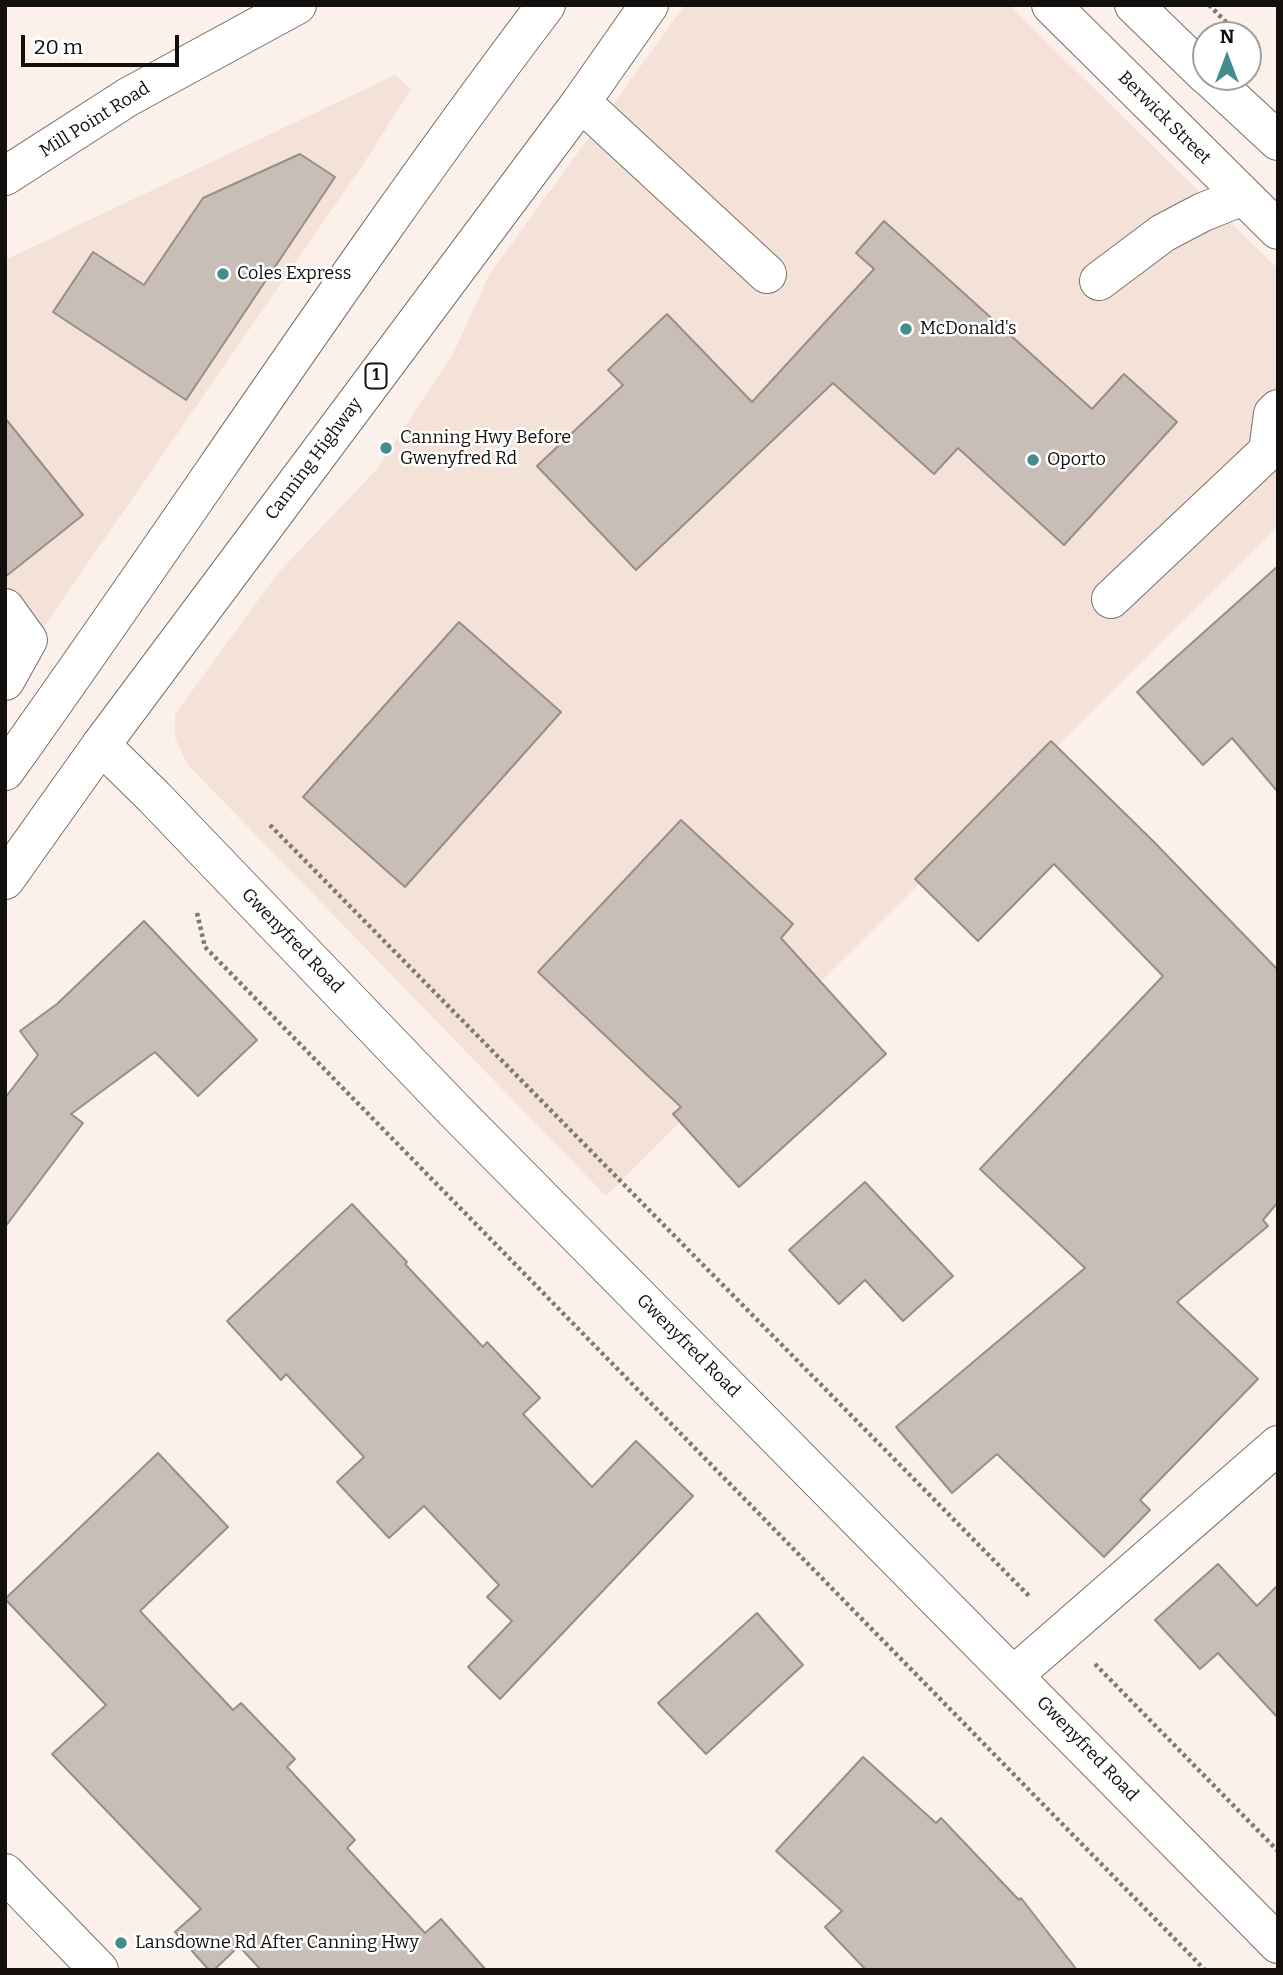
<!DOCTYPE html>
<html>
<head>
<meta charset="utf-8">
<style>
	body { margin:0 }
	#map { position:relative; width:1283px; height:1975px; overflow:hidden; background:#fbf0ea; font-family:Bitter,serif }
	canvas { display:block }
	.frame { position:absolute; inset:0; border:7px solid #120f0d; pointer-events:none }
	.north { position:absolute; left:1192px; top:21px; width:70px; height:70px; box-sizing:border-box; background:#fff; border:2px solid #a09f9e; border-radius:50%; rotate:0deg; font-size:19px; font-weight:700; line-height:28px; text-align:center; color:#120f0d }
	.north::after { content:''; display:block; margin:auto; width:24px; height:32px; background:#448c8d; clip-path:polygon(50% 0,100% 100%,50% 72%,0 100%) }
	.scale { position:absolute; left:21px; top:35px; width:158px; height:32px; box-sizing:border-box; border:4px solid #120f0d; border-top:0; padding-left:9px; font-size:21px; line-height:24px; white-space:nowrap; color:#120f0d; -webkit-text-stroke:5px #fff; paint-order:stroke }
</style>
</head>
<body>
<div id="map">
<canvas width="1283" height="1975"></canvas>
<div class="frame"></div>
<div class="north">N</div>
<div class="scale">20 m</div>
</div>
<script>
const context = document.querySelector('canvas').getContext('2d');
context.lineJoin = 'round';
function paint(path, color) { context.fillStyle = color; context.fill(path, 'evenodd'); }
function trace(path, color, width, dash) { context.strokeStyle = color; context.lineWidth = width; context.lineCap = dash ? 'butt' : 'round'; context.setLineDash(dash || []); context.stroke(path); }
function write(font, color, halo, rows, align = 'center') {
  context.font = font + ' Bitter,serif'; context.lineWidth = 5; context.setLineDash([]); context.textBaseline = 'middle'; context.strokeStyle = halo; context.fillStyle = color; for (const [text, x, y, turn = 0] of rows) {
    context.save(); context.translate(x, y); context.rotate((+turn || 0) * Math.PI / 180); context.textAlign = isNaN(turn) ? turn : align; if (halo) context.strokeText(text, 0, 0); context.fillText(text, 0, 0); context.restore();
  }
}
const built = new Path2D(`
	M 685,5 L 1009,5 L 1278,269 L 1278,526 L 606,1196 L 188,765 L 175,738 L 175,714 L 278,573 L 377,469 L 454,352 L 489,275 Z
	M 395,75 L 411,89 L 364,163 L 5,683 L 5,260 Z`);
const building = new Path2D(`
	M 300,154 L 335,177 L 186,400 L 53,312 L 93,252 L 144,285 L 203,198 Z
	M 884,221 L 1092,409 L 1124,374 L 1177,422 L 1064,545 L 958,448 L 934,474 L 833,383 L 636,570 L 537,466 L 623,385 L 608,370 L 667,314 L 752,402 L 874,269 L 856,253 Z
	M 5,418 L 83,515 L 5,577 Z
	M 1278,566 L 1278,792 L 1232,738 L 1203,765 L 1137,692 Z
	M 459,622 L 561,712 L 405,887 L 303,797 Z
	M 1051,741 L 1153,841 L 1278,970 L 1278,1202 L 1263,1220 L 1268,1226 L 1177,1302 L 1258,1379 L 1140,1500 L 1150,1510 L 1104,1557 L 997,1454 L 952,1493 L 896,1427 L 1085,1268 L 980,1169 L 1163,976 L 1054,864 L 978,941 L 915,879 Z
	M 681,820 L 793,924 L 781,938 L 886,1054 L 739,1187 L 673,1114 L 681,1107 L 538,972 Z
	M 144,921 L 257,1040 L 198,1096 L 155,1052 L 71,1114 L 83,1123 L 5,1227 L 5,1098 L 38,1055 L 20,1031 L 57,1004 Z
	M 865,1182 L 953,1276 L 903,1321 L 865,1280 L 839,1304 L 789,1250 Z
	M 352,1204 L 407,1262 L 405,1264 L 483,1347 L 487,1342 L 540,1398 L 523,1414 L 592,1487 L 636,1441 L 693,1496 L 500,1699 L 468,1667 L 512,1621 L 487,1597 L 499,1585 L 424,1506 L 389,1538 L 337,1482 L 364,1457 L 286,1374 L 281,1380 L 227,1321 Z
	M 158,1453 L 228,1527 L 140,1611 L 233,1710 L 241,1703 L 295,1759 L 287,1767 L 355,1840 L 347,1848 L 425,1933 L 441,1919 L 486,1970 L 261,1970 L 239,1946 L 214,1970 L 209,1970 L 175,1932 L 201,1909 L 52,1754 L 106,1705 L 5,1599 Z
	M 1218,1564 L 1257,1606 L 1278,1585 L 1278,1718 L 1218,1653 L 1200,1669 L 1155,1620 Z
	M 757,1613 L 803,1665 L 706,1754 L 658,1703 Z
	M 863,1757 L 936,1823 L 941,1818 L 1019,1900 L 1021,1898 L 1077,1970 L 866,1970 L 825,1927 L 842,1911 L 776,1851 Z`);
const path = new Path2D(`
	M 1209,5 L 1239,35
	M 1248,44 L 1260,55
	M 270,825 L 1031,1598
	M 197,913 L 205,947 L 1205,1970
	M 1095,1664 L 1278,1851`);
const minor = new Path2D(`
	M 581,102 L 767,274
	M 5,176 L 128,97 L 297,5
	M 1099,281 L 1163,233 L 1203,212 L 1243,196
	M 1268,451 L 1273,414 L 1278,409
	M 1111,599 L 1268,451 L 1278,448
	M 5,608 L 28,640 L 5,681
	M 101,745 L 154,797 L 454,1110 L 1278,1944
	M 1014,1675 L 1278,1445
	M 5,1873 L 99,1970`);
const major = new Path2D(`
	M 1051,5 L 1278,230
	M 1134,5 L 1206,75
	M 1209,77 L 1278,141`);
const highway = new Path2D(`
	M 5,771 C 187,517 357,254 546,5
	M 5,880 L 101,745 L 581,102 L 649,5`);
const markers = [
	[223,274,7,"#448c8d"],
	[906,329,7,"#448c8d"],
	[386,448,7,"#448c8d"],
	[1033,460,7,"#448c8d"],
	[121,1943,7,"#448c8d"]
];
const shields = [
	[376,376,21]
];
const shieldNames = [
	["1",376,376]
];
const streetNames = [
	["Berwick Street",1164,118,45],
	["Mill Point Road",95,120,-32],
	["Canning Highway",314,459,-53],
	["Gwenyfred Road",292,941,46],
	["Gwenyfred Road",688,1346,45],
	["Gwenyfred Road",1087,1749,46]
];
const poiNames = [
	["Coles Express",237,274],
	["McDonald's",920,329],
	["Canning Hwy Before",400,438],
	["Gwenyfred Rd",400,459],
	["Oporto",1047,460],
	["Lansdowne Rd After Canning Hwy",135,1943]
];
paint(built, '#f4e2d8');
paint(building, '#c8beb7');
trace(building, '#978e88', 2);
trace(minor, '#79706a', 40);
trace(major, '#79706a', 40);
trace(highway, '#79706a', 40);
trace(path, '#7f7874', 4.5, [3.5, 3.5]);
trace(minor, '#fff', 38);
trace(major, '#fff', 38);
trace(highway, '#fff', 38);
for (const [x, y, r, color] of markers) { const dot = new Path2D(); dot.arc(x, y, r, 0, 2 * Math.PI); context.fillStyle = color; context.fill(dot); trace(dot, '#fff', 2.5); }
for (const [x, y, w] of shields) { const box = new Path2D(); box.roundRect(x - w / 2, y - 12.5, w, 25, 5); context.fillStyle = '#fff'; context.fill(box); trace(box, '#120f0d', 2); }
write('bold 16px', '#120f0d', null, shieldNames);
write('18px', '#120f0d', '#fff', streetNames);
write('18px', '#120f0d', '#fff', poiNames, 'left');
</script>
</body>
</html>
